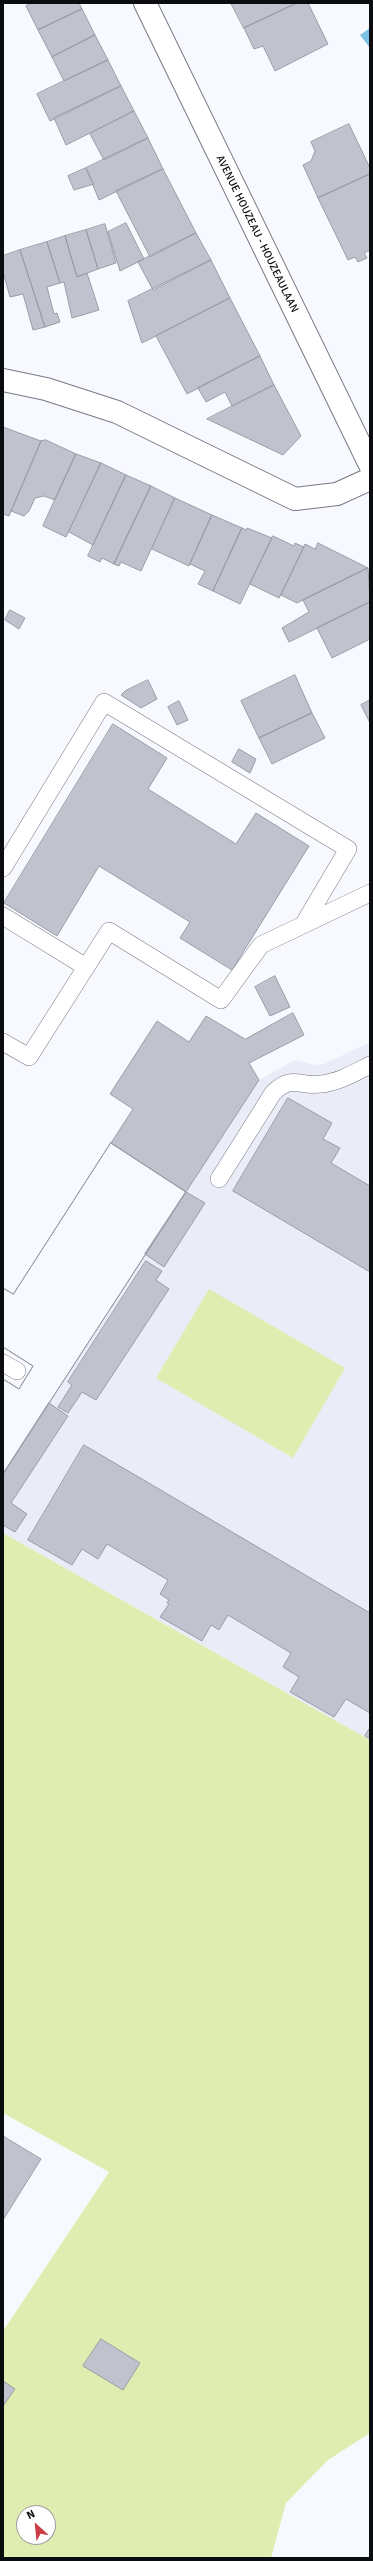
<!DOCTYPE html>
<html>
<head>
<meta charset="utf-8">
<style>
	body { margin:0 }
	#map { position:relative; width:373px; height:2561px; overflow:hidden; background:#f8f9fe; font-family:Signika,sans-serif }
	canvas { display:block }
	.frame { position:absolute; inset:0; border:4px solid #0b0c0f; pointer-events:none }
	.north { position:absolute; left:16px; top:2505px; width:40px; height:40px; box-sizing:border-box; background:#fff; border:1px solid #9d9e9f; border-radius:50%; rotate:333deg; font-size:11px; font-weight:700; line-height:16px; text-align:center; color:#0b0c0f }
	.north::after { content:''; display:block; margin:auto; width:14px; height:18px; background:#cb3c44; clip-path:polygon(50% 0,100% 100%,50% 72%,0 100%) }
</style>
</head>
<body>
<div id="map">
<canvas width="373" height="2561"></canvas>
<div class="frame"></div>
<div class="north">N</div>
</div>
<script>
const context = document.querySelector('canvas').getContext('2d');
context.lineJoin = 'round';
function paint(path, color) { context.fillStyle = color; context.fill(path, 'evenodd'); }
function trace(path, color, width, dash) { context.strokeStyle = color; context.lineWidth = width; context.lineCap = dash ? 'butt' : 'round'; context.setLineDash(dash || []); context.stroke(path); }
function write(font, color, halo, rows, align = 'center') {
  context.font = font + ' Signika,sans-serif'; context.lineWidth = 3.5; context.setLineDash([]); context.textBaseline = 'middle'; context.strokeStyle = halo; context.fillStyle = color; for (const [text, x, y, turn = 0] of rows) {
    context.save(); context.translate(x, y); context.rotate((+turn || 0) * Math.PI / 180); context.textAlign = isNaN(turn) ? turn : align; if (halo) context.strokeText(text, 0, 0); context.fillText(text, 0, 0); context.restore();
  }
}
const built = new Path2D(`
	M 370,1042 L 370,1740 L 3,1533 L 3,1474 L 259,1080 L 295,1060 L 315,1065 L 324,1064 Z`);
const green = new Path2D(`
	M 209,1289 L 345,1368 L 293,1458 L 156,1378 Z
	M 3,1533 L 370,1740 L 370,2433 L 328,2460 L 286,2503 L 271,2558 L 3,2558 L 3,2331 L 109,2172 L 3,2113 ZM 24,2513 L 48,2513 L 48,2537 L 24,2537 Z`);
const water = new Path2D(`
	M 370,28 L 370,48 L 360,35 Z`);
const building = new Path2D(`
	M 32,3 L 79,3 L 82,9 L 38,30 L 26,6 Z
	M 231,3 L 297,3 L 244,28 Z
	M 297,3 L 308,3 L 328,44 L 275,71 L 263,46 L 254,49 L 244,28 Z
	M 82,9 L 95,35 L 52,57 L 38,30 Z
	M 95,35 L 108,60 L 64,81 L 52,57 Z
	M 108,60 L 121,86 L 50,121 L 37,94 Z
	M 121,86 L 134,111 L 66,145 L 54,118 Z
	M 134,111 L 148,138 L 104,160 L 90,134 Z
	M 349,124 L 370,168 L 370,174 L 318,198 L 303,165 L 311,161 L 315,151 L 311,142 Z
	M 148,138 L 163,169 L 99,200 L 86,168 Z
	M 86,168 L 94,184 L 74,190 L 68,176 Z
	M 163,169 L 196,233 L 150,257 L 116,191 Z
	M 370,174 L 370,250 L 364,253 L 367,258 L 358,262 L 355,257 L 348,260 L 318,198 Z
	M 126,223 L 144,259 L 120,271 L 108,232 Z
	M 105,224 L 116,263 L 98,269 L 86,230 Z
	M 86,230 L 98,269 L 77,277 L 65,236 Z
	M 196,233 L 211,260 L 153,290 L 138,262 Z
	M 65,236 L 77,277 L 87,273 L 99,310 L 72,318 L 64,282 L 60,283 L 47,242 Z
	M 47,242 L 60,283 L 47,287 L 54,314 L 57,313 L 60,322 L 45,327 L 20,250 Z
	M 20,250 L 45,327 L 33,330 L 23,294 L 10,297 L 3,272 L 3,256 Z
	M 211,260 L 230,298 L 142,343 L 128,301 Z
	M 230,298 L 260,356 L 187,394 L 156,336 Z
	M 260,356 L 274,385 L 232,406 L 225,392 L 206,402 L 198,388 Z
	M 274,385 L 301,436 L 283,455 L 207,419 Z
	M 3,427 L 41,441 L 9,516 L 3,514 Z
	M 46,440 L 76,454 L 55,500 L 44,496 L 35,498 L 29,511 L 24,516 L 11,511 L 41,441 Z
	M 76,454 L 101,463 L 66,537 L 43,526 Z
	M 101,463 L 126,475 L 93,545 L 69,532 Z
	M 126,475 L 151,486 L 114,564 L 102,558 L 100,562 L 88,556 Z
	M 151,486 L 175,498 L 141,571 L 121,562 L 119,566 L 114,564 Z
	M 175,498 L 212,515 L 189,566 L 152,549 Z
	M 212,515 L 242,528 L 213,591 L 198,584 L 205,571 L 190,564 Z
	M 242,528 L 246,530 L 247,528 L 272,538 L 240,604 L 213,591 Z
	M 273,536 L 294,546 L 295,543 L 304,547 L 279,598 L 250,584 Z
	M 318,543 L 368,568 L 297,603 L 281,595 L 305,544 L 315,549 Z
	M 368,568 L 370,602 L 289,642 L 282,628 L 309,612 L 303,600 Z
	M 370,602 L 370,639 L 332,658 L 317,628 Z
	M 10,610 L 25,618 L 19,629 L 5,620 Z
	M 295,675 L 312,713 L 259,738 L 241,701 Z
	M 148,680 L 157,699 L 141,708 L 121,695 L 125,691 Z
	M 370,700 L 370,723 L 361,705 Z
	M 179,701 L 188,720 L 177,725 L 168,707 Z
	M 312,713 L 325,738 L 272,764 L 259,738 Z
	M 113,724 L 167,758 L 148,789 L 236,844 L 256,813 L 309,846 L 232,970 L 180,938 L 190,922 L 99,866 L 57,936 L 4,903 Z
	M 239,749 L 256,759 L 250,773 L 232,762 Z
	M 275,976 L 290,1007 L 270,1016 L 255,987 Z
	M 293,1013 L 304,1035 L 249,1063 L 259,1080 L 186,1192 L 111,1143 L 133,1109 L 110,1094 L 157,1021 L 189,1042 L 206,1016 L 245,1039 Z
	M 288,1098 L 332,1123 L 323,1139 L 340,1148 L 331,1163 L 370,1186 L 370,1272 L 233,1191 Z
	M 111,1143 L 186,1192 L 3,1474 L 3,1379 L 19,1389 L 33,1366 L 3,1347 L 3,1288 L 13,1294 Z
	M 111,1143 L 186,1192 L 3,1474 L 3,1379 L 19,1389 L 33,1366 L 3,1347 L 3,1288 L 13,1294 Z
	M 186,1192 L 205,1203 L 164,1267 L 145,1254 Z
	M 146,1261 L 162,1271 L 156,1280 L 169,1289 L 96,1400 L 82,1392 L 68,1413 L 58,1407 L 72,1385 L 68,1382 Z
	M 49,1403 L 68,1416 L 11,1503 L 27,1514 L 15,1532 L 3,1525 L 3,1474 Z
	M 84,1445 L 370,1613 L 370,1713 L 346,1699 L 334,1717 L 290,1692 L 299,1677 L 283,1667 L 291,1653 L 228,1615 L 219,1630 L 211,1625 L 202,1641 L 160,1617 L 169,1604 L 167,1603 L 169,1600 L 160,1594 L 168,1580 L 107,1544 L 98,1559 L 82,1549 L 72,1565 L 28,1540 Z
	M 370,1728 L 370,1739 L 365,1736 Z
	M 3,2136 L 41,2159 L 3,2220 Z
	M 101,2339 L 140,2363 L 123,2390 L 83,2366 Z
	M 3,2381 L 15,2389 L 3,2406 Z`);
const lane = new Path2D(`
	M 3,868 L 104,702 L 348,849 L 303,925
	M 3,916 L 86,967
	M 3,1042 L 29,1057 L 109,931 L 221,1000 L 261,945 L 370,893
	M 219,1179 L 273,1093 C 294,1073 299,1088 321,1084 C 339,1082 354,1073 370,1065
	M 3,1363 L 17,1371`);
const street = new Path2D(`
	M 3,380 L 46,389 L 117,412 L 295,499 L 337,494 L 370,479`);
const secondary = new Path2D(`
	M 145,3 L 370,465`);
const streetNames = [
	["AVENUE HOUZEAU - HOUZEAULAAN",257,234,64]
];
paint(built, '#eaedf8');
paint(green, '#e0edb1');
paint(water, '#7dc2e5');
paint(building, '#c0c3cd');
trace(building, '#9a9da7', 1);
trace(lane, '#777a84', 18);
trace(street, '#777a84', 24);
trace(secondary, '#777a84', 24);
trace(lane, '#fff', 17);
trace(street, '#fff', 22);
trace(secondary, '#fff', 22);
write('11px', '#0b0c0f', '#fff', streetNames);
</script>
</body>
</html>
